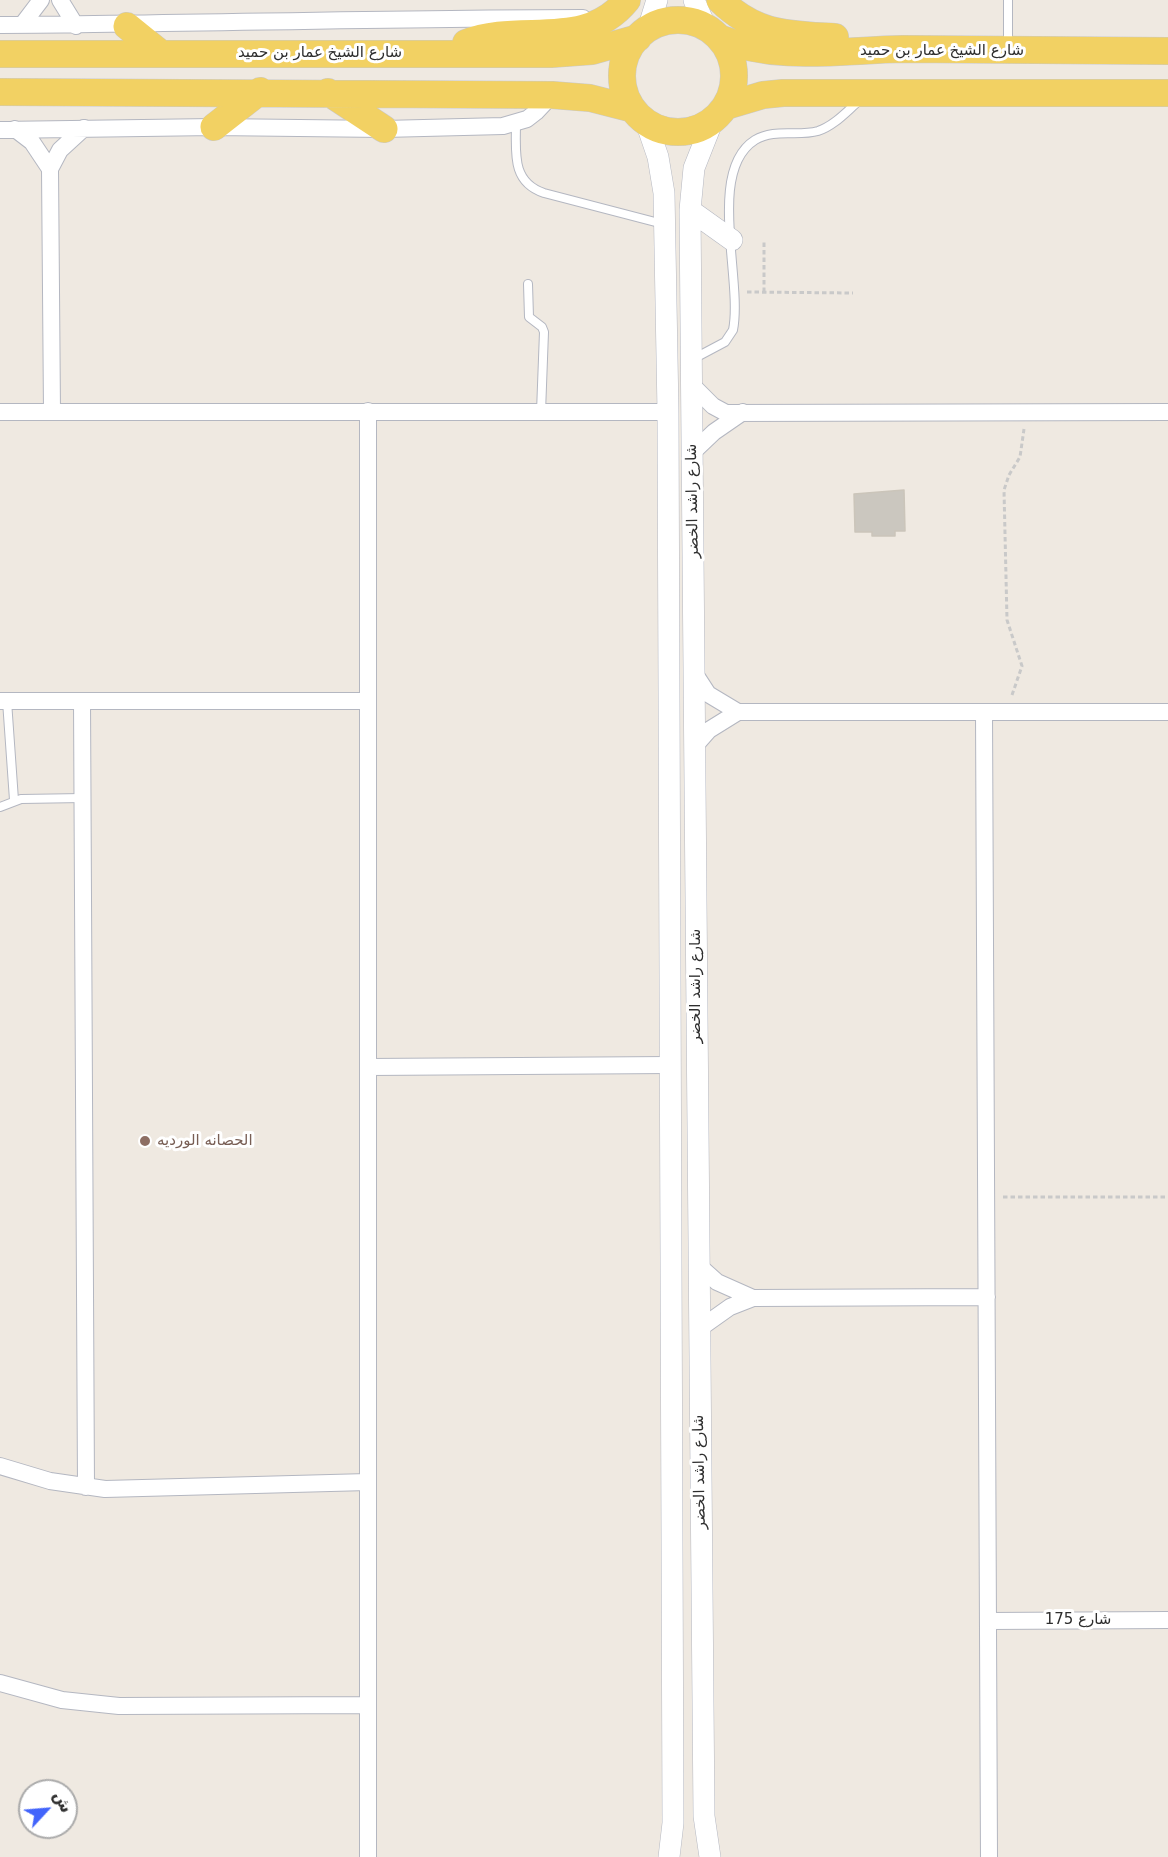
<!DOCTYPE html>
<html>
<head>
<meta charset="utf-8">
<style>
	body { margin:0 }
	#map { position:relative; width:1168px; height:1857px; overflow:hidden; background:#efe9e1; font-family:"DejaVu Sans",Vazirmatn,sans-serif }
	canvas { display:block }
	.north { position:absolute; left:18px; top:1779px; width:60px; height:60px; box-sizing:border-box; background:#fff; border:2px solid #ababab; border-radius:50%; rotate:64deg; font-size:16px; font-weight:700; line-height:24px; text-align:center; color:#2e2e2e }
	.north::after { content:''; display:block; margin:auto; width:21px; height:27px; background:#4264fb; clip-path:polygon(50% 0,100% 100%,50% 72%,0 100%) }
</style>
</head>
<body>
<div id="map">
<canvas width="1168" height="1857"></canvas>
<div class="north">ش</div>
</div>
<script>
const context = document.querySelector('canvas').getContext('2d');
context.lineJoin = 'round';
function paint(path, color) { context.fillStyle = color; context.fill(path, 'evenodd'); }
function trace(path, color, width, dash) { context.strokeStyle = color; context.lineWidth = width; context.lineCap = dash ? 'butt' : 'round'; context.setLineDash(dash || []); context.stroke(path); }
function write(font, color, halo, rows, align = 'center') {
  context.font = font + ' "DejaVu Sans",Vazirmatn,sans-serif'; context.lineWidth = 6; context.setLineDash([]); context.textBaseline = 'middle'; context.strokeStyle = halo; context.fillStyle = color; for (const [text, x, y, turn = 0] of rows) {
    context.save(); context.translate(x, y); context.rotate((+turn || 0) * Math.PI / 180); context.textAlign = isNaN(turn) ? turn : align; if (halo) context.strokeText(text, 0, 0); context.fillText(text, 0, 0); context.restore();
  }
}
const building = new Path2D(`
	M 904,490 L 905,531 L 895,531 L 895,536 L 872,536 L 872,532 L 855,532 L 854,494 Z`);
const path = new Path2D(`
	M 747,292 L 853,293
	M 764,292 L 764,242
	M 1012,695 L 1022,666 L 1007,620 L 1004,490 L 1009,475 L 1020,457 L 1024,429
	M 1003,1197 L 1168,1197`);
const service = new Path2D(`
	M 1008,0 L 1008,45
	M 516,123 C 516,152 511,182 544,193 L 663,224
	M 528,284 L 529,317 L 542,327 L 544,332 L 541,412
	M 693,359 L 725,342 L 733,330 C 743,280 706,171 755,140 C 775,128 797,137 818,131 C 834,126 847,111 859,101
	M 7,701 L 14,800
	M 0,807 L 21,799 L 83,798`);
const minor = new Path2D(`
	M 60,0 L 76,26
	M 0,25 C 194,24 389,18 583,18
	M 22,25 L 41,0
	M 15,129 L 32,142 L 50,169
	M 0,130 L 214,127 L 384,129 L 503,126 L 527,119 L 536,112 L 552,95
	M 693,386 L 713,406 L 726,413 L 1168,412
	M 0,412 L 668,412
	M 52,412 L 50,169 L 60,150 L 84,128
	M 693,452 L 714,432 L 743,412
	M 695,674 L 708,694 L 738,712 L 1168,712
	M 0,701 L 368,701
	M 82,701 L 86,1487
	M 984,712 L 989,1857
	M 694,747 L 709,730 L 738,712
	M 368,1067 L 671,1065
	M 698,1265 L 717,1282 L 753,1298 L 987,1297
	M 699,1329 L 730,1307 L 753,1298
	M 0,1466 L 50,1481 L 105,1489 L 368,1482
	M 988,1621 L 1168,1620
	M 0,1683 L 62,1700 L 119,1706 L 368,1705
	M 368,1857 L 368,411`);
const tertiary = new Path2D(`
	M 694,0 L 706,28
	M 648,29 L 657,0
	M 646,122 L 658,157 L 664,193 L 668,412 L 673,1823 L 669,1857
	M 690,210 L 732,240
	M 710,1857 L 704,1816 L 690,210 L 694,168 L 713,120`);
const primary = new Path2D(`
	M 720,0 C 756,35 787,34 835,37
	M622 76a56 56 0 1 1 112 0a56 56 0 1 1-112 0Z
	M 127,26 L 159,52
	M 719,38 C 778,62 841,50 903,49 C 992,49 1080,50 1168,51
	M 466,43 C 520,21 585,52 627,0
	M 0,54 L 551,54 L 592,51 L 638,38
	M 0,92 L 552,95 L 590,98 L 633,109
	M 328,92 L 384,129
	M 726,106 L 763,95 L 783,93 L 1168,93
	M 214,127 L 260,91`);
const markers = [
	[145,1141,6,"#8d6e63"]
];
const streetNames = [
	["شارع الشيخ عمار بن حميد",942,51],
	["شارع الشيخ عمار بن حميد",320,53],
	["شارع راشد الخضر",693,501,-91],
	["شارع راشد الخضر",696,986,-90],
	["شارع راشد الخضر",700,1472,-91],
	["شارع 175",1078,1620]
];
const educationNames = [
	["الحصانه الورديه",157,1141]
];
paint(building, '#cbc7bf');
trace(building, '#cbc5ba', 1.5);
trace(service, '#b4b7c1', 10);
trace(minor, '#b4b7c1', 18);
trace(tertiary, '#b4b7c1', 22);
trace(primary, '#c9c9c9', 28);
trace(path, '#c9c9c9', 3, [4.5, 3]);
trace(service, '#fff', 8);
trace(minor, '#fff', 16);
trace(tertiary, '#fff', 21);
trace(primary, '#f2d163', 27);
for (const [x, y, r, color] of markers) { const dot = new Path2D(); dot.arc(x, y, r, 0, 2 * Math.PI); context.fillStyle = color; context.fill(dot); trace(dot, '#fff', 2); }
write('15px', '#2e2e2e', '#fff', streetNames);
write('15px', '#785e54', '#fff', educationNames, 'left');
</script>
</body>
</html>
